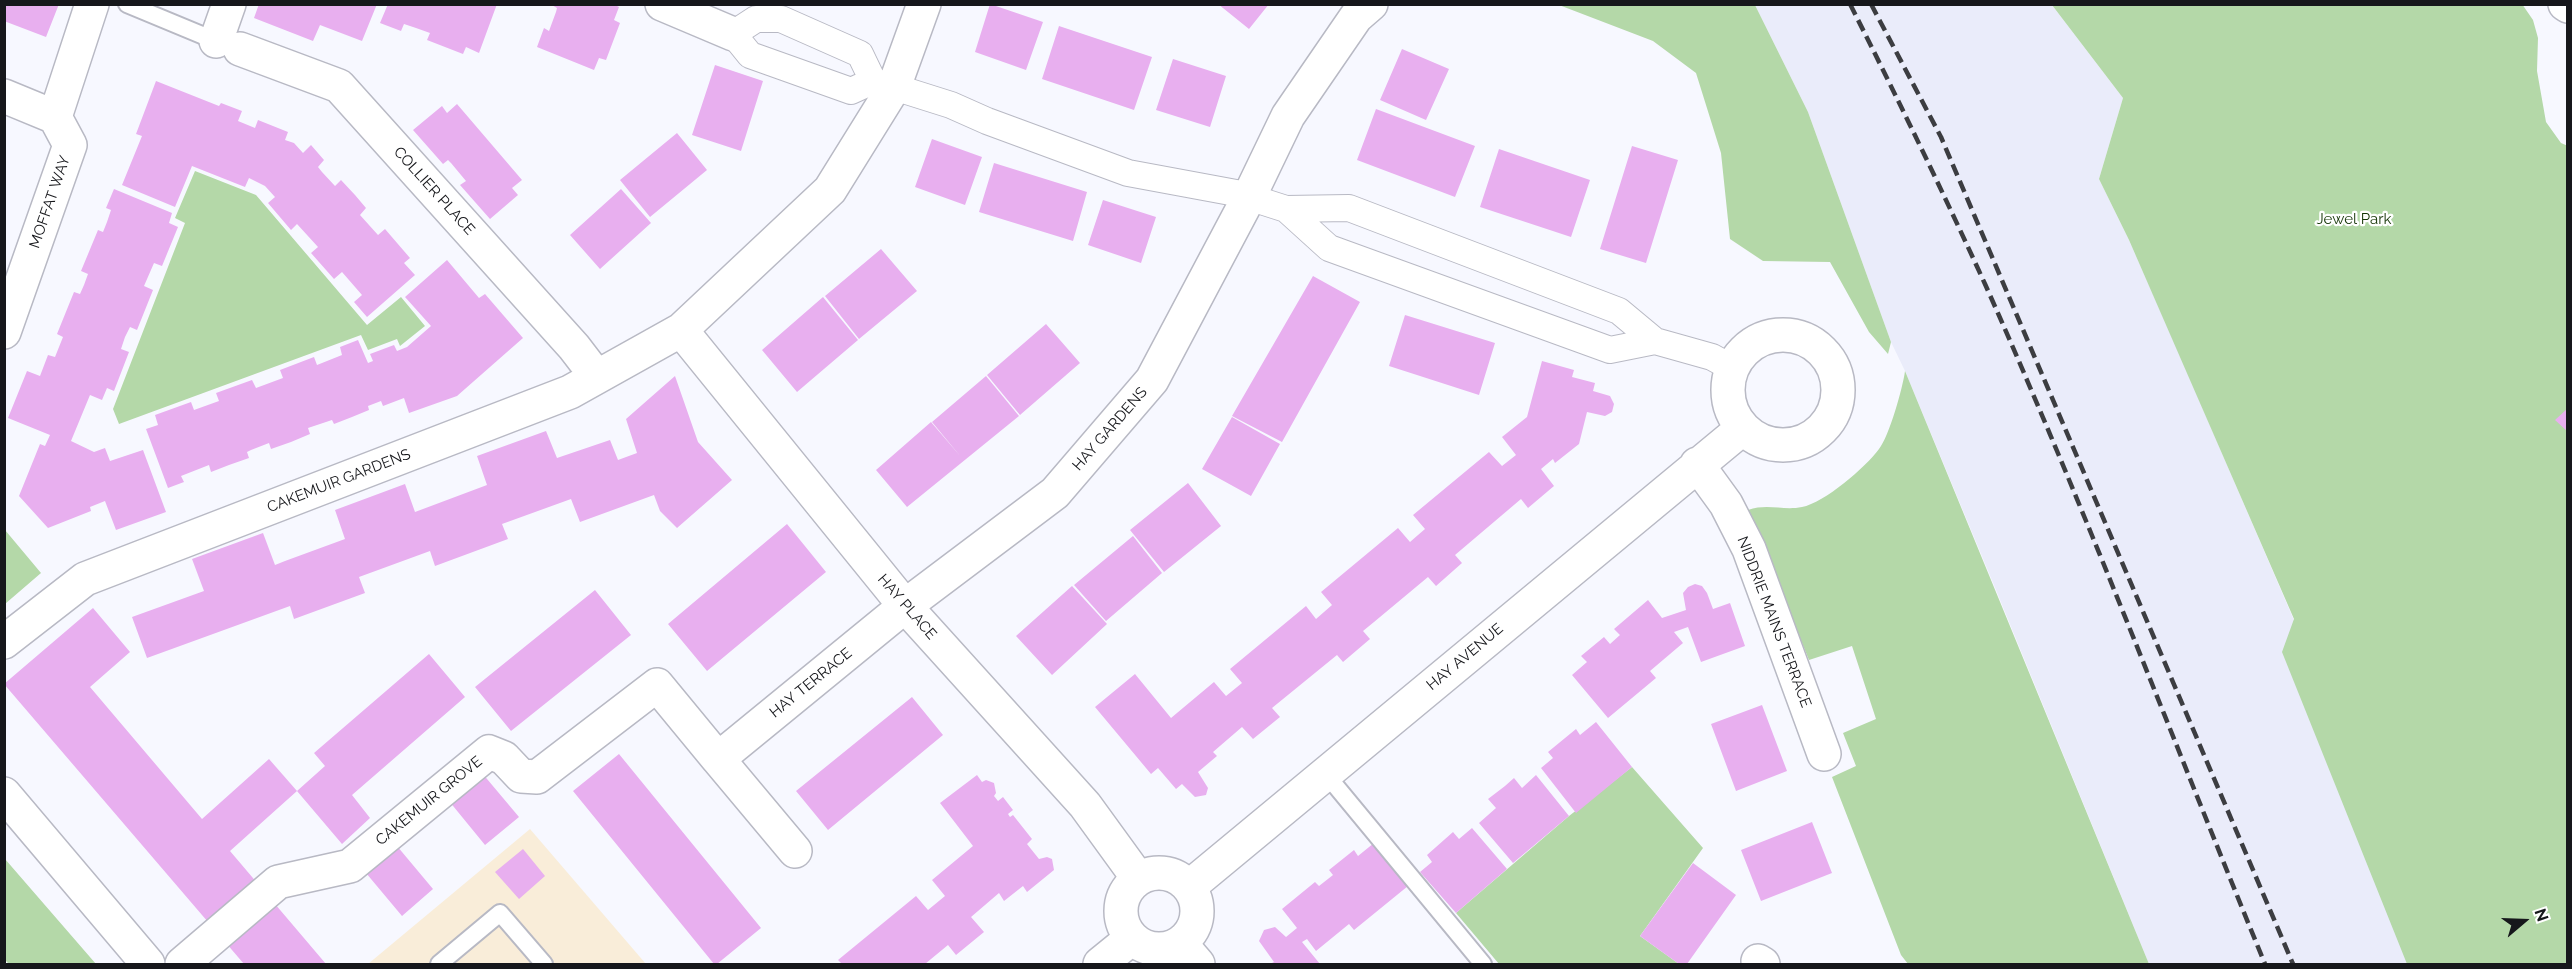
<!DOCTYPE html>
<html>
<head>
<meta charset="utf-8">
<style>
	body { margin:0 }
	#map { position:relative; width:2572px; height:969px; overflow:hidden; background:#f7f8ff; font-family:Raleway,sans-serif }
	canvas { display:block }
	.frame { position:absolute; inset:0; border:6px solid #16171b; pointer-events:none }
	.north { position:absolute; left:2494px; top:891px; width:60px; height:60px; -webkit-text-stroke:4px #fff; paint-order:stroke; rotate:71deg; font-size:16px; font-weight:700; line-height:24px; text-align:center; color:#16171b }
	.north::after { content:''; display:block; margin:auto; width:21px; height:27px; background:#16171b; clip-path:polygon(50% 0,100% 100%,50% 72%,0 100%) }
</style>
</head>
<body>
<div id="map">
<canvas width="2572" height="969"></canvas>
<div class="frame"></div>
<div class="north">N</div>
</div>
<script>
const context = document.querySelector('canvas').getContext('2d');
context.lineJoin = 'round';
function paint(path, color) { context.fillStyle = color; context.fill(path, 'evenodd'); }
function trace(path, color, width, dash) { context.strokeStyle = color; context.lineWidth = width; context.lineCap = dash ? 'butt' : 'round'; context.setLineDash(dash || []); context.stroke(path); }
function write(font, color, halo, rows, align = 'center') {
  context.font = font + ' Raleway,sans-serif'; context.lineWidth = 4.5; context.setLineDash([]); context.textBaseline = 'middle'; context.strokeStyle = halo; context.fillStyle = color; for (const [text, x, y, turn = 0] of rows) {
    context.save(); context.translate(x, y); context.rotate((+turn || 0) * Math.PI / 180); context.textAlign = isNaN(turn) ? turn : align; if (halo) context.strokeText(text, 0, 0); context.fillText(text, 0, 0); context.restore();
  }
}
const commercial = new Path2D(`
	M 530,829 L 646,964 L 368,964 Z`);
const built = new Path2D(`
	M 1755,5 L 2052,5 L 2123,98 L 2099,179 L 2129,240 L 2181,358 L 2442,964 L 2149,964 L 1996,590 L 1905,371 L 1891,342 L 1808,112 Z`);
const green = new Path2D(`
	M 2522,4 L 2533,20 L 2538,38 L 2537,71 L 2546,122 L 2561,143 L 2568,146 L 2567,964 L 2407,964 L 2282,652 L 2294,619 L 2129,240 L 2099,179 L 2123,98 L 2052,5 Z
	M 1559,5 L 1755,5 L 1808,112 L 1891,342 L 1888,354 L 1869,332 L 1830,262 L 1763,261 L 1730,239 L 1721,153 L 1696,73 L 1653,41 Z
	M 195,171 L 256,195 L 367,325 L 401,297 L 425,326 L 400,346 L 397,339 L 368,350 L 361,335 L 119,424 L 113,409 L 185,223 L 175,218 Z
	M 1905,371 L 2149,964 L 1908,964 L 1901,955 L 1832,777 L 1856,766 L 1843,733 L 1876,719 L 1852,646 L 1809,660 L 1748,510 C 1768,503 1783,511 1802,507 C 1824,503 1866,467 1879,449 C 1889,437 1903,387 1905,371 Z
	M 5,530 L 41,573 L 5,604 L 4,604 Z
	M 1632,767 L 1703,848 L 1640,936 L 1679,964 L 1499,964 L 1456,913 L 1569,816 Z
	M 5,859 L 96,964 L 9,964 L 4,959 Z`);
const building = new Path2D(`
	M 4,4 L 59,4 L 46,37 L 4,21 Z
	M 259,4 L 377,4 L 362,41 L 320,25 L 313,41 L 254,18 Z
	M 388,4 L 497,4 L 479,53 L 466,47 L 463,54 L 427,40 L 430,33 L 416,28 L 404,24 L 401,31 L 380,23 Z
	M 550,4 L 613,4 L 619,7 L 614,20 L 620,23 L 606,60 L 599,58 L 594,70 L 537,47 L 544,28 L 549,31 L 556,12 L 557,8 Z
	M 990,4 L 1043,22 L 1026,70 L 975,52 Z
	M 1218,4 L 1269,4 L 1249,29 Z
	M 1059,26 L 1152,57 L 1134,110 L 1042,79 Z
	M 1402,49 L 1449,69 L 1426,120 L 1380,100 Z
	M 1173,59 L 1226,76 L 1210,127 L 1156,110 Z
	M 715,65 L 763,81 L 741,151 L 692,135 Z
	M 156,81 L 219,106 L 221,103 L 242,111 L 238,121 L 255,128 L 258,120 L 288,132 L 285,140 L 294,143 L 303,153 L 311,145 L 324,160 L 318,167 L 322,172 L 335,186 L 341,180 L 355,195 L 366,208 L 360,215 L 378,235 L 385,229 L 410,258 L 404,263 L 415,275 L 367,317 L 354,302 L 362,295 L 342,272 L 334,279 L 311,253 L 318,247 L 297,224 L 291,230 L 268,203 L 275,197 L 265,186 L 249,178 L 245,187 L 192,166 L 175,207 L 122,185 L 142,136 L 136,134 Z
	M 457,104 L 522,180 L 512,188 L 518,195 L 490,219 L 460,185 L 466,181 L 451,163 L 448,160 L 443,164 L 413,130 L 442,106 L 447,113 Z
	M 1376,109 L 1475,146 L 1455,197 L 1357,160 Z
	M 677,133 L 707,170 L 650,217 L 620,180 Z
	M 932,139 L 982,157 L 965,205 L 915,187 Z
	M 1632,146 L 1678,160 L 1646,263 L 1600,249 Z
	M 1499,149 L 1590,180 L 1571,237 L 1480,207 Z
	M 994,163 L 1087,192 L 1073,241 L 979,212 Z
	M 114,189 L 172,213 L 169,223 L 178,227 L 162,266 L 154,263 L 144,286 L 153,290 L 137,330 L 130,327 L 125,337 L 121,349 L 129,352 L 114,391 L 107,388 L 102,400 L 90,395 L 71,441 L 94,452 L 105,448 L 110,461 L 143,450 L 166,512 L 116,530 L 105,501 L 90,507 L 91,511 L 48,528 L 19,496 L 40,444 L 45,446 L 50,435 L 8,418 L 27,371 L 40,376 L 48,355 L 55,357 L 63,337 L 57,334 L 74,292 L 80,294 L 84,285 L 88,274 L 81,271 L 98,230 L 103,232 L 107,222 L 111,210 L 106,208 Z
	M 621,189 L 651,223 L 600,269 L 570,235 Z
	M 1103,200 L 1156,217 L 1141,263 L 1088,245 Z
	M 881,249 L 917,291 L 859,339 L 825,296 Z
	M 447,260 L 479,298 L 485,294 L 523,338 L 457,396 L 409,413 L 404,398 L 383,406 L 381,401 L 368,406 L 369,410 L 352,417 L 334,424 L 332,420 L 308,428 L 310,434 L 291,442 L 271,449 L 269,443 L 251,450 L 247,452 L 249,458 L 229,465 L 211,472 L 209,465 L 181,476 L 184,482 L 168,488 L 146,429 L 158,425 L 155,415 L 191,402 L 194,410 L 219,401 L 216,393 L 252,380 L 256,388 L 283,378 L 280,370 L 314,357 L 317,365 L 342,355 L 340,347 L 358,340 L 368,363 L 373,361 L 370,354 L 394,345 L 397,351 L 407,347 L 431,326 L 405,297 Z
	M 1313,276 L 1360,302 L 1282,442 L 1232,416 Z
	M 823,297 L 858,340 L 797,392 L 762,350 Z
	M 1405,315 L 1495,343 L 1479,395 L 1389,366 Z
	M 1046,324 L 1080,363 L 1020,415 L 987,375 Z
	M 1542,361 L 1574,370 L 1572,377 L 1595,383 L 1593,391 L 1610,396 L 1614,404 L 1612,412 L 1605,416 L 1587,412 L 1579,444 L 1555,463 L 1553,459 L 1541,469 L 1554,486 L 1528,508 L 1521,499 L 1455,555 L 1462,563 L 1436,586 L 1428,577 L 1374,622 L 1363,631 L 1370,639 L 1343,662 L 1337,655 L 1272,708 L 1280,717 L 1253,739 L 1242,727 L 1213,752 L 1217,756 L 1198,772 L 1208,788 L 1206,795 L 1195,797 L 1182,784 L 1176,789 L 1158,768 L 1151,774 L 1095,707 L 1135,674 L 1171,718 L 1214,682 L 1226,696 L 1242,683 L 1230,669 L 1306,606 L 1316,619 L 1332,605 L 1321,592 L 1398,528 L 1410,542 L 1418,535 L 1425,529 L 1413,515 L 1489,452 L 1502,466 L 1516,455 L 1502,437 L 1527,417 Z
	M 675,376 L 698,442 L 732,480 L 677,528 L 660,511 L 654,495 L 580,522 L 571,499 L 502,524 L 508,539 L 435,566 L 430,551 L 359,577 L 365,593 L 294,619 L 290,606 L 147,658 L 132,617 L 204,591 L 192,559 L 263,533 L 275,565 L 285,561 L 345,539 L 335,510 L 405,484 L 415,512 L 487,485 L 477,456 L 546,431 L 557,458 L 610,440 L 618,460 L 637,453 L 626,419 Z
	M 986,376 L 1019,416 L 907,507 L 876,470 L 931,422 L 961,457 L 932,422 Z
	M 2568,408 L 2568,432 L 2555,420 Z
	M 1232,417 L 1280,444 L 1251,496 L 1202,469 Z
	M 1188,483 L 1221,526 L 1164,572 L 1130,530 Z
	M 787,524 L 826,572 L 707,671 L 668,624 Z
	M 1133,536 L 1162,573 L 1106,621 L 1074,585 Z
	M 1695,584 L 1702,586 L 1707,593 L 1713,609 L 1730,603 L 1745,646 L 1701,662 L 1688,627 L 1674,632 L 1683,643 L 1650,671 L 1656,678 L 1608,718 L 1572,675 L 1587,662 L 1581,656 L 1604,637 L 1610,644 L 1620,635 L 1614,629 L 1648,600 L 1662,618 L 1686,610 L 1683,593 L 1688,587 Z
	M 1072,586 L 1107,624 L 1052,675 L 1016,636 Z
	M 595,590 L 631,635 L 511,731 L 475,687 Z
	M 93,608 L 130,652 L 90,687 L 202,819 L 269,759 L 297,791 L 325,766 L 314,753 L 429,654 L 465,697 L 352,795 L 370,818 L 342,844 L 297,791 L 230,851 L 326,964 L 244,964 L 4,684 Z
	M 912,697 L 943,735 L 828,830 L 796,791 Z
	M 1762,705 L 1787,771 L 1736,791 L 1711,724 Z
	M 1596,722 L 1632,767 L 1576,813 L 1541,768 L 1553,758 L 1548,752 L 1576,729 L 1580,735 Z
	M 619,754 L 761,928 L 717,964 L 714,964 L 573,791 Z
	M 482,773 L 519,817 L 485,845 L 449,801 Z
	M 977,775 L 982,782 L 986,780 L 994,783 L 996,793 L 994,796 L 998,801 L 1003,797 L 1013,810 L 1008,814 L 1010,817 L 1013,815 L 1032,839 L 1027,844 L 1039,859 L 1047,857 L 1052,859 L 1054,870 L 1027,892 L 1023,886 L 1004,901 L 999,893 L 971,917 L 984,932 L 956,955 L 948,945 L 925,964 L 842,964 L 838,960 L 916,896 L 928,910 L 945,896 L 932,880 L 973,846 L 940,803 Z
	M 1536,775 L 1569,816 L 1513,863 L 1479,823 L 1496,808 L 1488,799 L 1505,786 L 1514,778 L 1522,788 Z
	M 1812,822 L 1832,873 L 1761,901 L 1741,850 Z
	M 1472,828 L 1507,869 L 1456,913 L 1420,872 L 1432,862 L 1427,855 L 1453,832 L 1459,839 Z
	M 1374,843 L 1408,886 L 1354,930 L 1349,924 L 1316,951 L 1307,939 L 1302,942 L 1320,964 L 1270,964 L 1274,962 L 1259,941 L 1264,930 L 1275,927 L 1286,937 L 1297,928 L 1282,909 L 1315,882 L 1319,886 L 1333,875 L 1329,870 L 1354,850 L 1358,856 Z
	M 397,846 L 433,889 L 402,916 L 366,873 Z
	M 523,849 L 545,876 L 519,899 L 495,872 Z
	M 1693,863 L 1736,895 L 1687,964 L 1679,964 L 1640,936 Z`);
const service = new Path2D(`
	M 127,4 L 221,43
	M 1325,773 L 1483,964
	M 439,964 L 500,913 L 544,964`);
const pedestrian = new Path2D(`
	M 873,81 L 860,54 L 781,19 L 756,19 L 733,34 L 750,55 L 851,91 L 873,81 L 894,87 L 951,105 L 987,121 L 1128,173 L 1236,193 L 1286,209 L 1349,208 L 1619,311 L 1655,341 L 1712,357 L 1732,368
	M 1286,209 L 1329,248 L 1610,350 L 1655,341`);
const minor = new Path2D(`
	M 662,4 L 733,34
	M 2565,4 L 2568,6
	M 216,41 L 229,4
	M 240,49 L 339,86 L 574,347 L 597,377
	M 4,96 L 55,117
	M 681,330 L 905,606 L 1085,805 L 1138,878
	M 4,332 L 70,145 L 55,117 L 92,4
	M1728 390a55 55 0 1 1 110 0a55 55 0 1 1-110 0Z
	M 1697,464 L 1726,504 L 1749,549 L 1824,754
	M 4,642 L 85,579 L 570,392 L 681,330 L 830,190 L 894,87 L 924,4
	M 4,794 L 148,964
	M 795,851 L 718,759 L 905,606 L 1055,493 L 1152,380 L 1249,197 L 1288,116 L 1356,17 L 1371,4
	M1121 911a38 38 0 1 1 76 0a38 38 0 1 1-76 0Z
	M 1189,887 L 1743,428
	M 1180,943 L 1198,964
	M 1758,961 L 1763,964
	M 182,964 L 278,882 L 350,866 L 489,752 L 504,758 L 521,776 L 537,777 L 657,685 L 718,759
	M 1100,964 L 1132,938`);
const rail = new Path2D(`
	M 1850,4 C 1897,97 1942,190 1985,284 C 2085,508 2172,738 2265,964
	M 1871,4 L 1941,137 L 2293,964`);
const streetNames = [
	["COLLIER PLACE",434,191,48],
	["MOFFAT WAY",50,202,-71],
	["HAY GARDENS",1110,429,-49],
	["CAKEMUIR GARDENS",339,481,-21],
	["HAY PLACE",907,607,49],
	["NIDDRIE MAINS TERRACE",1774,622,69],
	["HAY AVENUE",1465,657,-40],
	["HAY TERRACE",811,683,-39],
	["CAKEMUIR GROVE",429,801,-39]
];
const parkNames = [
	["Jewel Park",2354,219]
];
paint(commercial, '#f9edd9');
paint(built, '#eaecfa');
paint(green, '#b4d8a8');
paint(building, '#e8afef');
trace(service, '#b8b9c4', 20);
trace(pedestrian, '#b8b9c4', 28);
trace(minor, '#b8b9c4', 36);
trace(service, '#fff', 16);
trace(pedestrian, '#fff', 26);
trace(minor, '#fff', 33);
trace(rail, '#3c3d41', 4.5, [12, 6]);
write('15px', '#16171b', '#fff', streetNames);
write('15px', '#143405', '#fff', parkNames);
</script>
</body>
</html>
